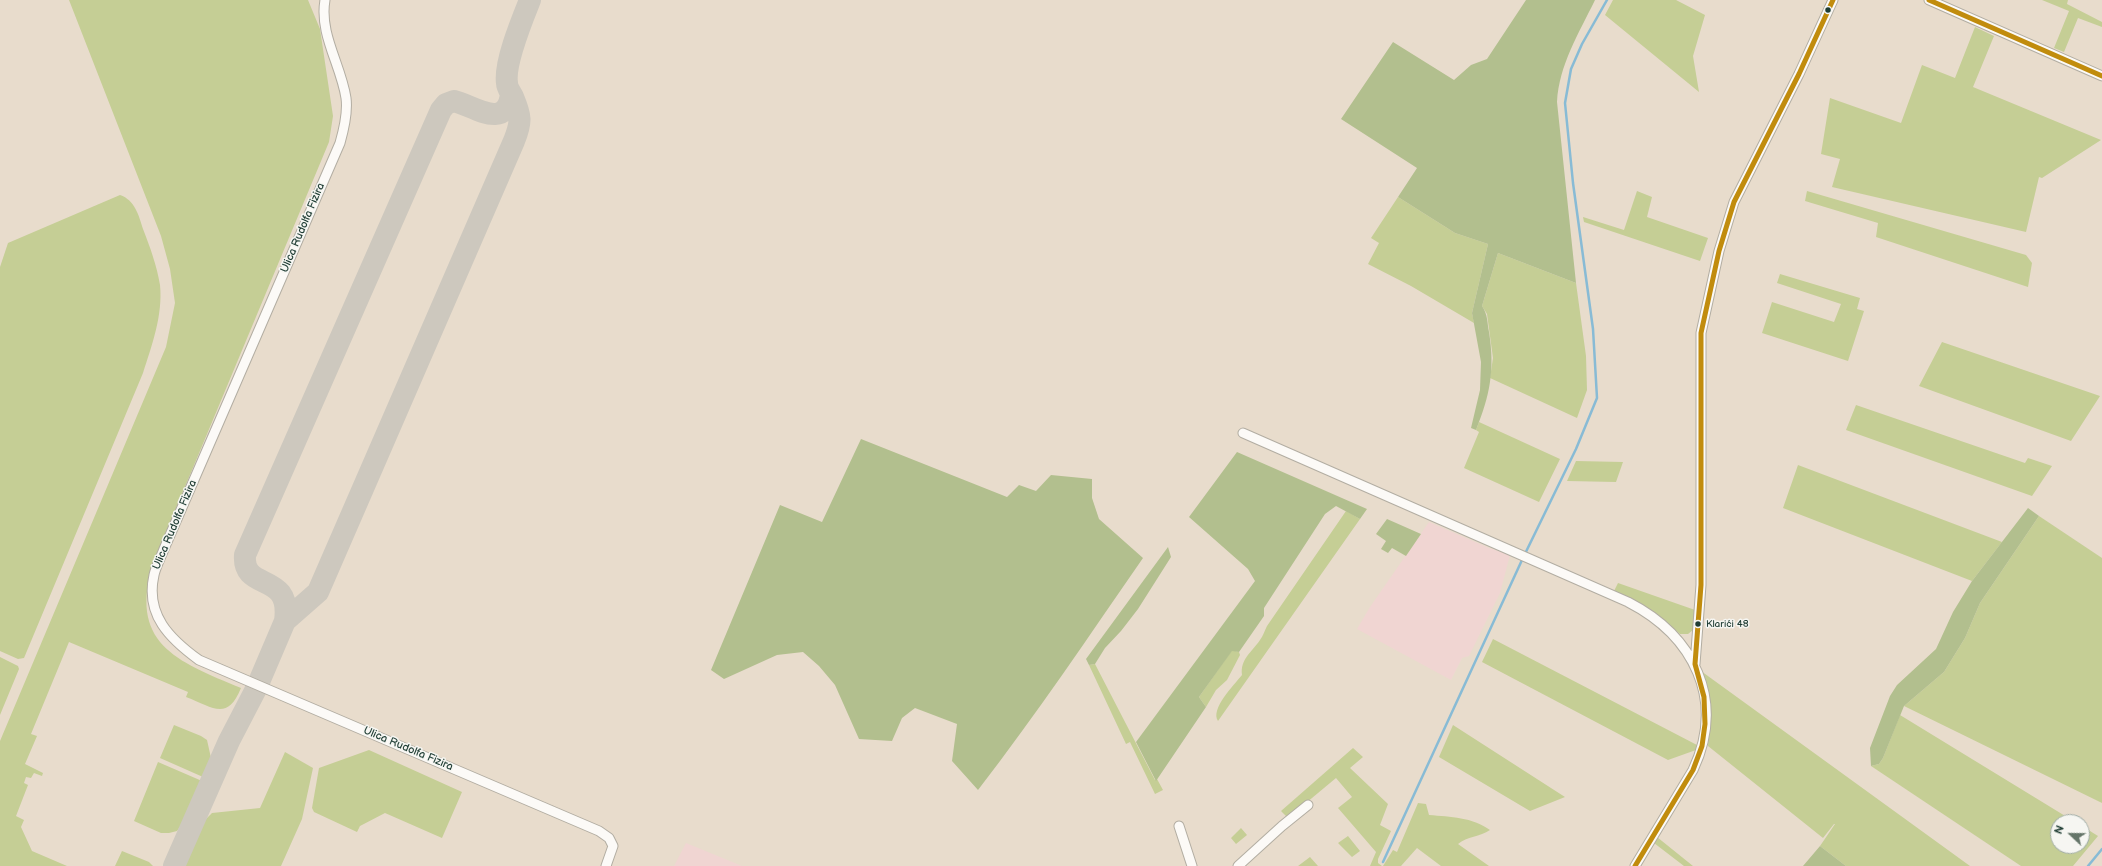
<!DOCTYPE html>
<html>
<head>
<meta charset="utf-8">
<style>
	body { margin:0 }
	#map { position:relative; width:2102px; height:866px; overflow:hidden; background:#e8dccc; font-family:"Balsamiq Sans",sans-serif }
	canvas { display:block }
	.north { position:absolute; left:2050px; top:814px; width:40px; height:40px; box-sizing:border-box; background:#f6f6f2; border:1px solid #a0aca6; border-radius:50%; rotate:292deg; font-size:11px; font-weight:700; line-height:16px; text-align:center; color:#1f3d34 }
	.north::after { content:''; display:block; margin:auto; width:14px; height:18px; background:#657569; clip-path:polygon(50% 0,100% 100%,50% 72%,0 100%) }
</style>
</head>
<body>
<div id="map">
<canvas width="2102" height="866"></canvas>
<div class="north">N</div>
</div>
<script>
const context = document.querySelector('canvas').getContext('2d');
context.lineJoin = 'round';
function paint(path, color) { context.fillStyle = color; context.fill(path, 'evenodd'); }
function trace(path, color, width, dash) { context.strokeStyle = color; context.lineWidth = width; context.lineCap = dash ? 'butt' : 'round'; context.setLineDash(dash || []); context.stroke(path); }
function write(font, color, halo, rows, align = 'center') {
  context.font = font + ' "Balsamiq Sans",sans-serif'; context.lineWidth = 3; context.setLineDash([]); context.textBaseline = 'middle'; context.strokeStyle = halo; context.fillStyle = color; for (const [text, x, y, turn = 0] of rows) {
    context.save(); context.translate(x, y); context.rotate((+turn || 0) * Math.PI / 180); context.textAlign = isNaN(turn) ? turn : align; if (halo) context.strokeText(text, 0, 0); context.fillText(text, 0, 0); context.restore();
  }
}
const built = new Path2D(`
	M 1429,522 L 1489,548 L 1510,555 L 1500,593 L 1469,656 L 1462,658 L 1451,680 L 1357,629 L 1370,607 Z
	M 686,843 L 742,866 L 674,866 Z`);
const green = new Path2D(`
	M 69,0 L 308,0 L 320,29 L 333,116 L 329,142 L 154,561 C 127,643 176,661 241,688 C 227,722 213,707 186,697 L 188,692 L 69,642 L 31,734 L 37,736 L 25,764 L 43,773 L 42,776 L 34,773 L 31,778 L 26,777 L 24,783 L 28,785 L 16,816 L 24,820 L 21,827 L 32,851 L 67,866 L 0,866 L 0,741 L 166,347 L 175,303 L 170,269 L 161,236 Z
	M 1613,0 L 1676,0 L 1705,15 L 1693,56 L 1699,92 L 1605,15 Z
	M 2042,0 L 2068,0 L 2067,4 L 2102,22 L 2102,27 L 2078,18 L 2064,52 L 2054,48 L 2069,11 Z
	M 1975,27 L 1994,36 L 1973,87 L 2101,140 L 2042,178 L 2039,177 L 2026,232 L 1832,187 L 1840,159 L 1821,154 L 1830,98 L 1901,123 L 1922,65 L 1955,78 Z
	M 1637,191 L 1652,197 L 1647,217 L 1708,238 L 1700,261 L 1584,222 L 1583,217 L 1624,230 Z
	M 1807,191 L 2026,255 L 2032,263 L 2028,287 L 1876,237 L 1878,223 L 1805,201 Z
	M 120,195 C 135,200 139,216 143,229 C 150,247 157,266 160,285 C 163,315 152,345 143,373 L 24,658 L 18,659 L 0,651 L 0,267 L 8,243 Z
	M 1398,197 L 1455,233 L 1488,244 L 1472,313 L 1474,323 L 1411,286 L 1368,264 L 1379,243 L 1371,238 Z
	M 1498,253 L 1576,283 L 1586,356 L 1587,390 L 1577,418 L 1490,378 L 1493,358 L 1487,314 L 1482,306 Z
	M 1780,274 L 1860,298 L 1857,309 L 1864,311 L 1848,361 L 1762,333 L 1772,302 L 1834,322 L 1841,304 L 1777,283 Z
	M 1942,342 L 2100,396 L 2071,441 L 1919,386 Z
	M 1856,405 L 2025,463 L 2028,458 L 2052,466 L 2032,496 L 1846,430 Z
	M 1479,422 L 1560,459 L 1539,502 L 1464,468 L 1479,432 L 1476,430 Z
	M 1576,461 L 1623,462 L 1616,482 L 1567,481 Z
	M 1798,465 L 2002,542 L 1972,581 L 1783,508 Z
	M 1346,511 L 1360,519 L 1218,721 C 1210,709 1234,685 1242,675 C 1240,659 1252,652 1260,640 C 1263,636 1265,630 1267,626 Z
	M 2039,516 L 2102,558 L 2102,803 L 1904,706 L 1944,672 L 1965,638 L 1980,603 Z
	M 1618,583 L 1695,610 L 1693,630 L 1688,634 L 1680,634 L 1654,612 L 1614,591 Z
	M 1493,639 L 1697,745 L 1696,750 L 1668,760 L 1482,662 Z
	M 1232,650 L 1239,652 L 1240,655 L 1227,680 L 1216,690 L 1206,707 L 1199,697 Z
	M 0,657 L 18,666 L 19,669 L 0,715 Z
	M 1095,664 L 1155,780 L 1157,779 L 1163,790 L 1155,794 L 1130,742 L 1126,744 L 1089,665 Z
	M 1701,671 L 1970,866 L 1846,866 L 1820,846 L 1835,824 L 1834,824 L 1823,838 L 1708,746 L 1710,708 Z
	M 1900,715 L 2075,822 L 2058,822 L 2058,846 L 2082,846 L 2082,826 L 2098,836 L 2073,866 L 2021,866 L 1871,766 L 1879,764 L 1883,758 Z
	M 174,725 L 201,736 L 207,740 L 211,758 L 203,777 L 160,758 Z
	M 1453,725 L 1565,797 L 1530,811 L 1439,757 Z
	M 1353,748 L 1363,757 L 1350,768 L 1388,804 L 1380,825 L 1391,831 L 1378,859 L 1378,863 L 1382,866 L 1370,866 L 1376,852 L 1338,808 L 1352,797 L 1336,778 L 1288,818 L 1281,811 Z
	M 369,750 L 462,792 L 442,838 L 385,813 L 360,826 L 357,832 L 314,812 L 312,808 L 319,768 Z
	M 285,752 L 313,768 L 302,819 L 281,866 L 184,866 L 205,820 L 212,813 L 260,808 Z
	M 158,762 L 202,781 L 184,821 L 177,831 L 169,833 L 161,833 L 134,821 Z
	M 1418,803 L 1426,804 L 1429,815 C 1451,817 1472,817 1490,830 C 1480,837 1467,836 1458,844 L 1489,866 L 1441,866 L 1417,848 L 1401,866 L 1383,866 L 1393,850 L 1397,852 Z
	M 1241,828 L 1247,835 L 1236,844 L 1231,838 Z
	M 1348,836 L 1360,851 L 1352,857 L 1338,843 Z
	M 1657,837 L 1693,866 L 1684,866 L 1654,843 Z
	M 122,851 L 149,862 L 153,866 L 115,866 Z
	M 1310,857 L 1318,866 L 1298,866 Z`);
const forest = new Path2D(`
	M 1526,0 L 1595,0 C 1579,33 1559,65 1557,102 L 1576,283 L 1498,253 L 1482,306 C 1488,315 1487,322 1489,332 C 1495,370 1490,395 1476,430 L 1471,428 L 1480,390 L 1481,362 L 1472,313 L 1488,244 L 1455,233 L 1398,197 L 1417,168 L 1341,119 L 1393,42 L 1454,80 L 1471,65 L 1487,59 Z
	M 861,439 L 1007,497 L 1019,485 L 1036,491 L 1051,475 L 1092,479 L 1092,498 L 1099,519 L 1143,558 C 1089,636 1036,715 978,790 L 952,761 L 957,724 L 915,708 L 902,718 L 892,741 L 859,739 L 835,685 L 819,666 L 803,652 L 777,655 L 724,679 L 711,670 L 780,505 L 822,522 Z
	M 1237,452 L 1367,509 L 1360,519 L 1336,506 L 1325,514 L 1264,608 L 1264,616 L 1239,652 L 1232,651 L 1199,697 L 1206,707 L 1156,781 L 1136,742 L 1255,581 L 1248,569 L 1189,517 Z
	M 2028,508 L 2039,516 L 1980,603 L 1965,638 L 1944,672 L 1904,706 L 1883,758 L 1879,764 L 1871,766 L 1870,748 L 1890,696 L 1897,685 L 1936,649 L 1953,612 L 1972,581 Z
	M 1387,519 L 1421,534 L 1406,556 L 1392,548 L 1388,553 L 1381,549 L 1386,541 L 1376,534 Z
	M 1168,547 L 1171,557 L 1138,609 L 1121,631 L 1105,648 L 1095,664 L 1089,665 L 1086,659 Z
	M 1820,846 L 1846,866 L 1803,866 Z`);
const stream = new Path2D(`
	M 1383,862 L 1522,560 L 1576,449 L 1597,398 L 1593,329 L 1573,183 L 1565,103 L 1571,69 L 1582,44 L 1607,0
	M 2088,866 L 2102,849`);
const taxiway = new Path2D(`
	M 285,621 C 292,570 242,593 245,555 L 441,110 L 446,104 L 454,101 C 474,106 505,131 511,95
	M 174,866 L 229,741 L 256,689 L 285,621 L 318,592 L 514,141 C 522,121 521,116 513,97 C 511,93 507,88 507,83 C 504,63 522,20 530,0`);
const street = new Path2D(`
	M 325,0 C 319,34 341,65 346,98 C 348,113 344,129 340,143 L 164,549 C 161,557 156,566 154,575 C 145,615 170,639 199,660 L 599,831 L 609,838 L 613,846 L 606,866
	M 1929,0 L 2102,76
	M 1243,433 L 1628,602 C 1694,636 1726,700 1693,770 L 1635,866
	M 1695,664 L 1701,585 L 1701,333 L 1719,251 L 1734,202 L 1799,74 L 1833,0
	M 1179,826 L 1192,866
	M 1238,866 L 1282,826 L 1308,805`);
const bus1 = new Path2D(`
	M 1929,0 L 2102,76
	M 1635,866 L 1693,770 L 1702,746 L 1705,724 L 1704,697 L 1695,664 L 1701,585 L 1701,333 L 1719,251 L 1734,202 L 1799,74 L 1833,0`);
const markers = [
	[1828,10,3.5,"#1f3d34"],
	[1698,624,3.5,"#1f3d34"]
];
const busNames = [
	["Klarići 48",1706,624]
];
const streetNames = [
	["Ulica Rudolfa Fizira",303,228,-67],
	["Ulica Rudolfa Fizira",175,525,-67],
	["Ulica Rudolfa Fizira",408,749,23]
];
paint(built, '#f0d5d2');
paint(green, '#c5ce95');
paint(forest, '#b2bf8e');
trace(stream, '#88bbd5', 2.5);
trace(taxiway, '#cdc8be', 22);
trace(street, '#b2ada2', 11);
trace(street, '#fcfaf7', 9);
trace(bus1, '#c18c0d', 5);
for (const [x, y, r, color] of markers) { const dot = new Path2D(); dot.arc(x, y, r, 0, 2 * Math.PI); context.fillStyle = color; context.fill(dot); trace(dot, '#f6f6f2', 1.5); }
write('10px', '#1f3d34', '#f6f6f2', busNames, 'left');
write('11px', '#1f3d34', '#f6f6f2', streetNames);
</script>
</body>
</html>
